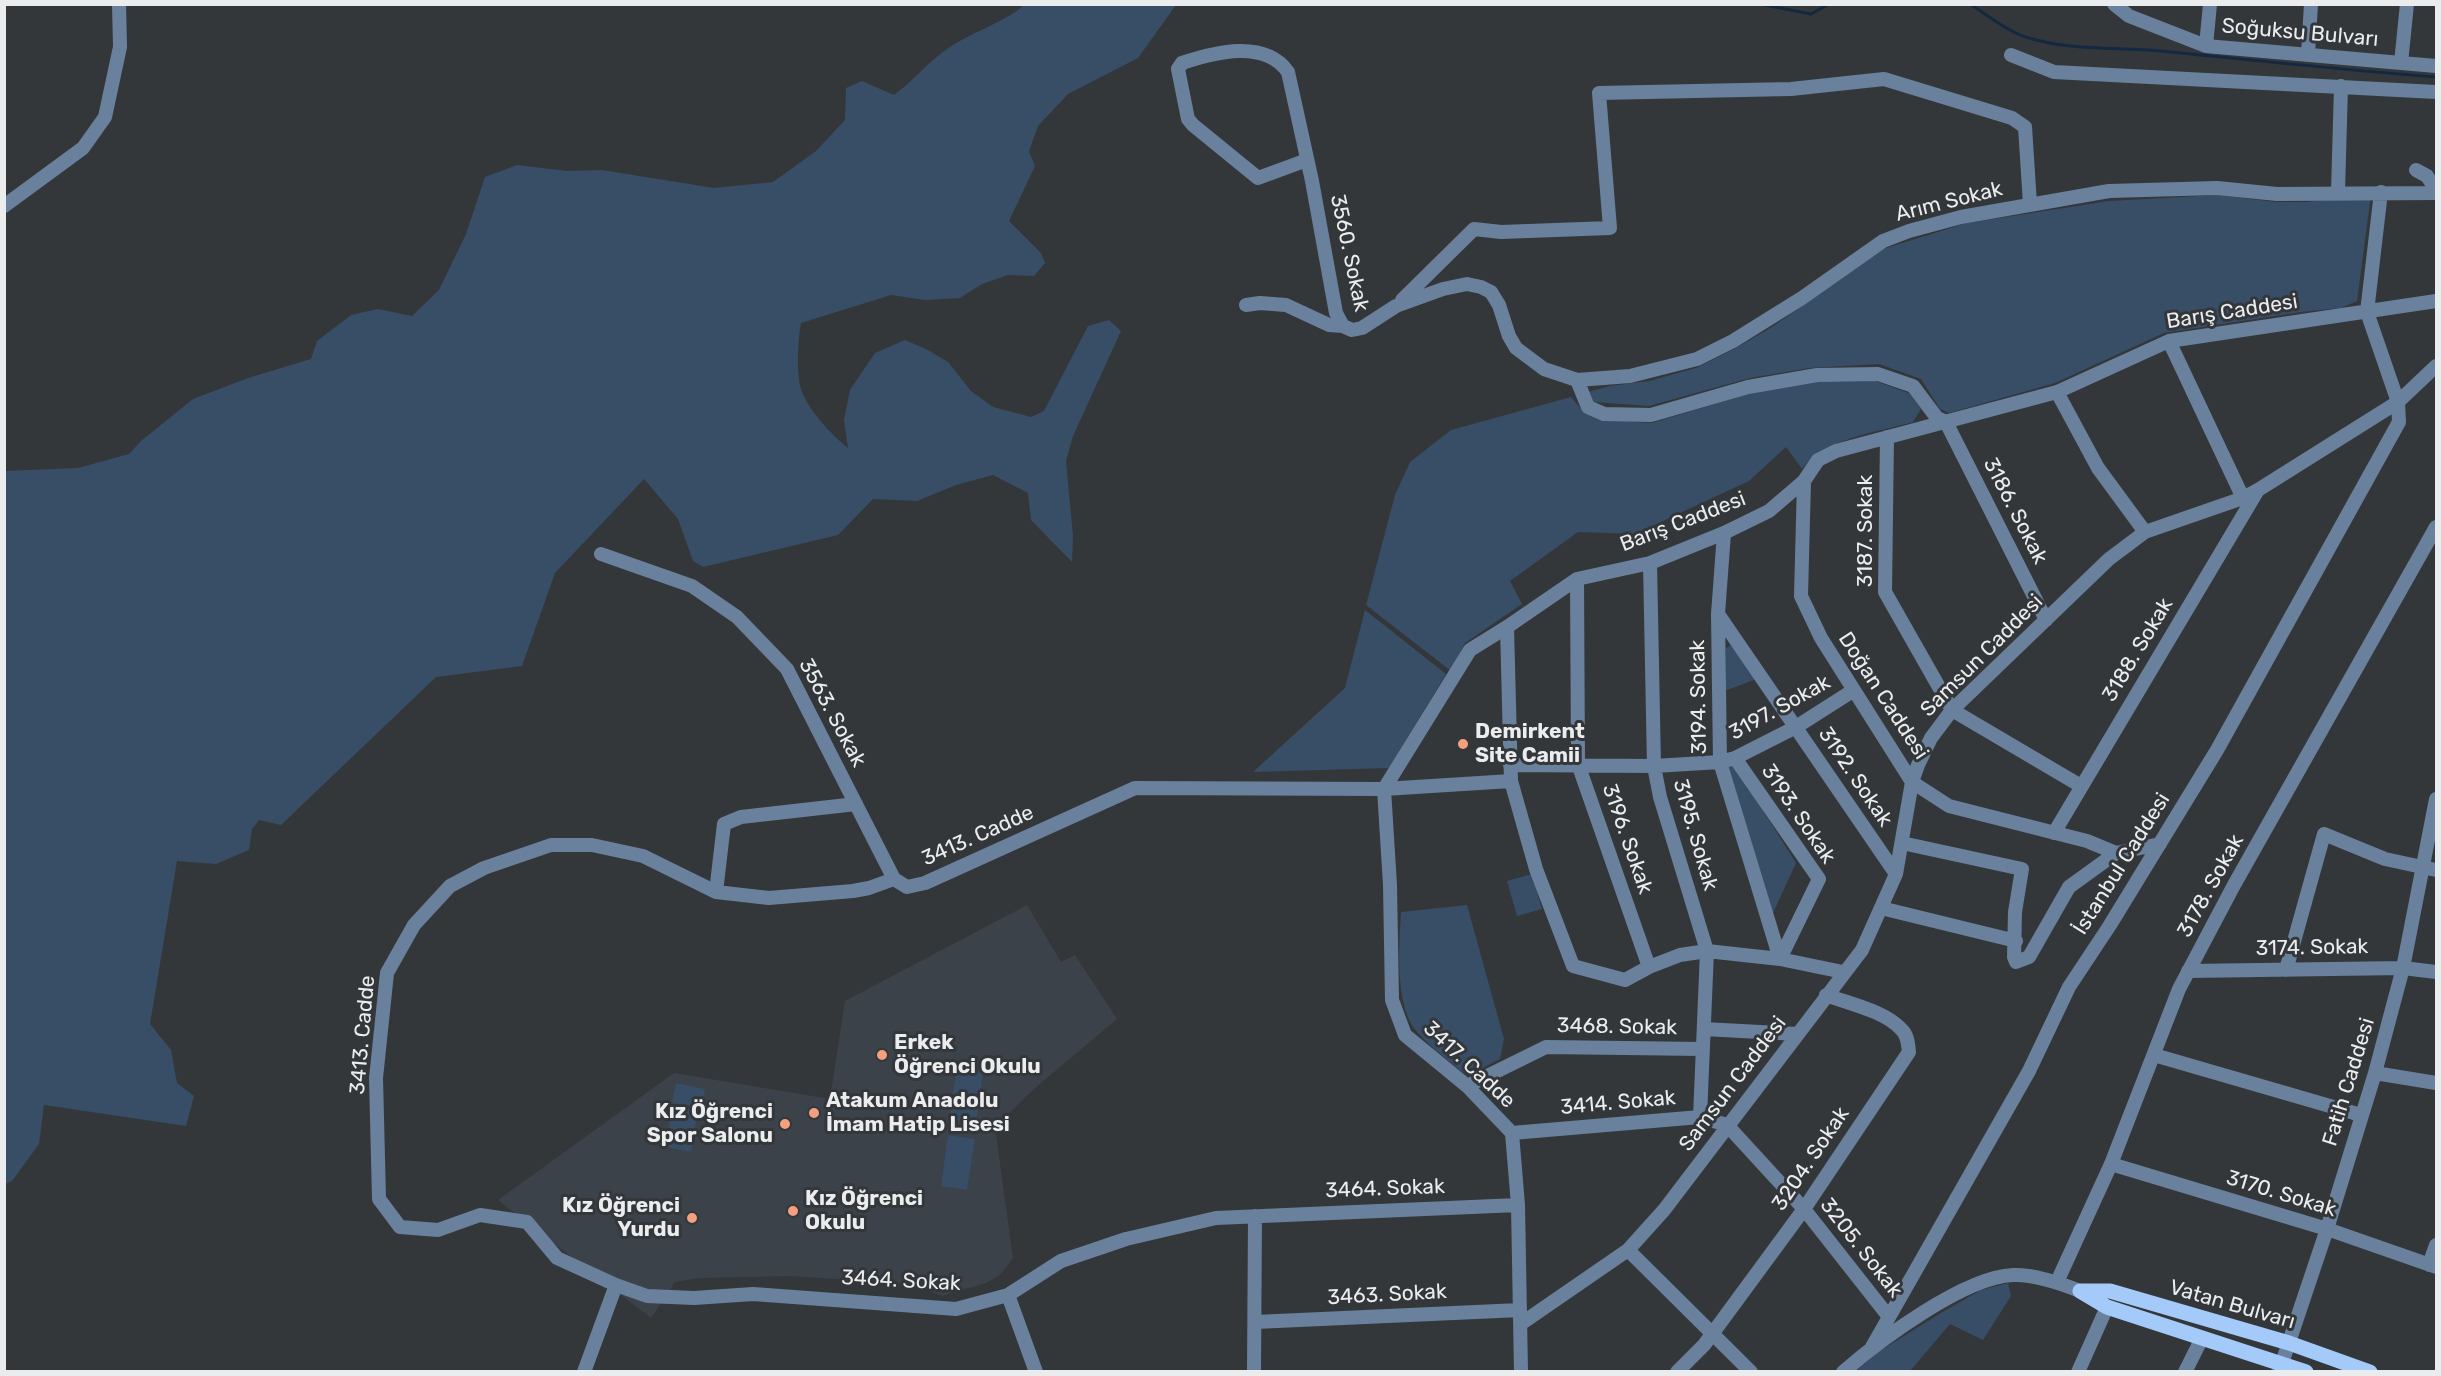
<!DOCTYPE html>
<html>
<head>
<meta charset="utf-8">
<style>
	body { margin:0 }
	#map { position:relative; width:2441px; height:1376px; overflow:hidden; background:#34373a; font-family:Rubik,sans-serif }
	canvas { display:block }
	.frame { position:absolute; inset:0; border:6px solid #eaecee; pointer-events:none }
</style>
</head>
<body>
<div id="map">
<canvas width="2441" height="1376"></canvas>
<div class="frame"></div>
</div>
<script>
const context = document.querySelector('canvas').getContext('2d');
context.lineJoin = 'round';
function paint(path, color) { context.fillStyle = color; context.fill(path, 'evenodd'); }
function trace(path, color, width, dash) { context.strokeStyle = color; context.lineWidth = width; context.lineCap = dash ? 'butt' : 'round'; context.setLineDash(dash || []); context.stroke(path); }
function write(font, color, halo, rows, align = 'center') {
  context.font = font + ' Rubik,sans-serif'; context.lineWidth = 6; context.setLineDash([]); context.textBaseline = 'middle'; context.strokeStyle = halo; context.fillStyle = color; for (const [text, x, y, turn = 0] of rows) {
    context.save(); context.translate(x, y); context.rotate((+turn || 0) * Math.PI / 180); context.textAlign = isNaN(turn) ? turn : align; if (halo) context.strokeText(text, 0, 0); context.fillText(text, 0, 0); context.restore();
  }
}
const built = new Path2D(`
	M 1027,905 L 1061,962 L 1075,955 L 1117,1019 L 1034,1089 L 995,1127 L 1013,1258 L 1000,1275 L 986,1283 L 942,1296 L 912,1284 L 790,1276 L 700,1278 L 675,1282 L 651,1318 L 498,1200 L 674,1073 L 830,1099 L 845,1001 Z`);
const green = new Path2D(`
	M 1024,5 L 1176,5 L 1138,58 L 1068,94 L 1038,126 L 1029,151 L 1035,166 L 1009,221 L 1041,253 L 1045,263 L 1034,276 L 1008,275 L 982,284 L 960,298 L 925,300 L 891,295 L 801,323 C 798,341 796,371 801,389 C 807,409 832,435 848,448 L 844,420 L 850,390 L 875,353 L 905,340 L 928,350 L 948,362 L 971,391 L 993,407 L 1031,417 L 1044,411 L 1088,326 L 1109,320 L 1121,331 L 1073,436 L 1066,461 L 1073,536 L 1072,562 L 1031,520 L 1028,493 L 993,475 L 956,485 L 917,501 L 873,499 L 838,535 L 703,567 L 693,561 L 678,519 L 644,479 L 555,573 L 522,666 L 436,677 L 281,825 L 259,820 L 252,829 L 249,850 L 216,864 L 177,861 L 150,1024 L 171,1050 L 177,1083 L 194,1096 L 186,1126 L 44,1105 L 39,1144 L 12,1181 L 5,1184 L 5,471 L 78,468 L 129,454 L 141,441 L 193,399 L 248,378 L 311,359 L 317,341 L 351,315 L 378,309 L 412,316 L 439,290 L 466,234 L 485,177 L 517,165 L 567,171 L 602,170 L 714,188 L 773,182 L 816,151 L 845,120 L 846,88 L 862,81 L 894,95 C 913,81 928,62 947,49 C 971,32 1002,24 1024,5 Z
	M 2218,195 L 2276,202 L 2306,202 L 2371,195 L 2357,301 L 2341,308 L 2301,312 L 2164,333 L 2055,383 L 1949,413 L 1940,409 L 1921,379 L 1879,364 L 1810,368 L 1750,378 L 1649,406 L 1594,402 L 1588,392 L 1610,386 L 1649,381 L 1696,368 L 1734,349 L 1772,327 L 1883,249 L 1967,223 L 2109,201 Z
	M 1817,380 L 1872,380 L 1909,393 L 1921,409 L 1913,422 C 1876,433 1827,437 1802,469 L 1786,447 L 1749,481 L 1635,534 L 1578,532 L 1510,581 L 1522,604 L 1465,643 L 1451,671 L 1366,605 L 1395,495 L 1410,462 L 1451,430 L 1571,397 L 1582,410 L 1601,419 L 1652,423 L 1748,394 Z
	M 1365,610 L 1446,674 L 1389,768 L 1253,772 L 1345,688 Z
	M 1733,644 L 1756,679 L 1725,691 L 1726,648 Z
	M 1734,765 L 1796,863 L 1773,913 L 1728,766 Z
	M 1532,874 L 1542,909 L 1517,916 L 1507,881 Z
	M 1467,905 L 1504,1039 L 1500,1059 L 1467,1076 C 1451,1062 1432,1049 1418,1033 C 1394,1008 1399,945 1401,912 Z
	M 957,1068 L 983,1072 L 976,1123 L 949,1119 Z
	M 676,1083 L 705,1089 L 702,1108 L 672,1103 Z
	M 672,1105 L 698,1110 L 691,1152 L 666,1147 Z
	M 948,1135 L 975,1139 L 967,1190 L 941,1186 Z
	M 2008,1283 L 2011,1296 L 1983,1340 L 1950,1324 L 1910,1371 L 1855,1372 L 1878,1352 L 1941,1313 L 1981,1290 Z`);
const stream = new Path2D(`
	M 1760,4 L 1811,14 L 1829,4
	M 1970,4 C 1989,16 2008,32 2029,38 C 2072,51 2116,47 2160,51 C 2252,60 2344,70 2436,77`);
const minor = new Path2D(`
	M 2114,4 L 2129,16 L 2206,46 L 2436,66
	M 2206,46 L 2210,4
	M 2308,54 L 2311,4
	M 2011,55 L 2054,72 L 2436,92
	M 2401,63 L 2407,4
	M 1307,160 L 1258,178 L 1193,125 L 1188,119 L 1178,69 L 1182,63 C 1215,52 1265,39 1288,72 L 1312,181 L 1336,313 L 1343,326
	M 2416,170 L 2427,176 L 2436,190
	M 2338,192 L 2341,86
	M 4,206 L 83,148 L 105,117 L 120,47 L 119,4
	M 1402,300 L 1474,229 L 1501,232 L 1610,228 L 1599,93 L 1791,89 L 1884,79 L 2012,118 L 2025,127 L 2030,204
	M 1246,305 L 1260,303 L 1286,305 L 1329,325 L 1343,326 L 1352,330 L 1362,328 L 1396,306 L 1443,289 L 1467,284 L 1481,287 L 1491,292 L 1499,305 L 1509,336 L 1516,348 L 1544,369 L 1577,380 L 1630,376 L 1697,359 L 1733,341 L 1802,298 L 1883,241 L 1909,231 L 1961,217 L 2109,191 L 2217,188 L 2277,194 L 2436,193
	M 2169,341 L 2243,498
	M 1577,380 L 1588,407 L 1604,414 L 1651,415 L 1748,387 L 1817,375 L 1878,374 L 1913,386 L 1937,418 L 1946,422 L 2046,620
	M 2057,392 L 2098,468 L 2145,532
	M 1887,437 L 1885,592 L 1952,710 L 2081,786
	M 1804,481 L 1801,596 L 1821,638 L 1912,782 L 1949,806 L 2087,841 L 2116,853 L 2160,844
	M 1724,533 L 1718,614 L 1720,762 L 1780,959
	M 601,554 L 692,586 L 737,617 L 787,669 L 894,879
	M 1650,563 L 1654,766 L 1660,797 L 1707,951 L 1700,1117
	M 1577,579 L 1578,764 L 1649,967
	M 1718,614 L 1896,874
	M 1507,627 L 1470,650 L 1384,789 L 1390,885 L 1392,1000 L 1405,1035 L 1467,1086 L 1512,1133 L 1518,1205 L 1521,1372
	M 1735,758 L 1819,879 L 1780,959
	M 1510,765 L 1654,766 L 1720,762 L 1735,758 L 1796,727 L 1854,690
	M 1511,781 L 1384,789 L 1135,788 L 925,883 L 907,887 L 894,879 L 869,888 L 853,891 L 769,898 L 716,892 L 643,856 L 592,845 L 551,845 L 484,868 L 450,886 L 414,925 L 387,973 L 376,1078 L 379,1199 L 400,1227 L 438,1230 L 480,1215 L 527,1222 L 557,1258 L 616,1285 L 647,1296 L 694,1298 L 753,1294 L 956,1309 L 1008,1295 L 1061,1261 L 1126,1239 L 1216,1218 L 1518,1205
	M 2054,833 L 2258,490
	M 1902,843 L 2022,869 L 2015,912 L 2014,957 L 2016,962 L 2029,957 L 2069,887 L 2116,853
	M 716,892 L 724,824 L 741,817 L 856,804
	M 1881,908 L 2016,941
	M 2286,970 L 2324,834 L 2385,859 L 2436,870
	M 2188,971 L 2403,968 L 2436,972
	M 1843,972 L 1780,959 L 1707,951 L 1680,955 L 1649,967 L 1625,980 L 1573,966 L 1536,869 L 1511,781 L 1507,627 L 1577,579 L 1650,563 L 1724,533 L 1769,511 L 1804,481 L 1818,460 L 1836,451 L 2057,392 L 2169,341 L 2436,301
	M 1704,1029 L 1797,1034
	M 2154,1055 L 2361,1115
	M 2375,1073 L 2436,1083
	M 1467,1086 L 1546,1047 L 1703,1049
	M 1512,1133 L 1700,1117 L 1727,1125 L 1804,1209 L 1889,1317
	M 2111,1164 L 2327,1229 L 2436,1267
	M 1628,1250 L 1751,1372
	M 2429,1265 L 2436,1245
	M 2057,1282 L 2111,1164 L 2179,989 L 2234,885 L 2436,527
	M 1008,1295 L 1036,1372
	M 1255,1322 L 1520,1310
	M 1522,1323 L 1628,1250 L 1664,1210 L 1862,950 L 1896,874 L 1912,782 L 1918,765 L 1931,738 L 1952,710 L 2109,559 L 2145,532 L 2243,498 L 2258,490 L 2398,402 L 2436,366
	M 1872,1347 L 2029,1071 L 2069,987 L 2110,925 L 2217,750 L 2399,422 L 2398,402 L 2367,312 L 2381,192
	M 584,1372 L 616,1285
	M 1254,1372 L 1255,1216
	M 1677,1372 L 1704,1345 L 1804,1209 L 1909,1052 C 1908,1044 1908,1036 1902,1030 C 1885,1011 1850,1004 1826,995
	M 1843,1372 C 1880,1340 1964,1277 2013,1275 C 2035,1274 2060,1283 2080,1291
	M 2078,1372 L 2107,1307
	M 2185,1372 L 2202,1338
	M 2279,1372 L 2327,1229 L 2375,1073 L 2403,968 L 2436,799`);
const major = new Path2D(`
	M 2080,1291 L 2110,1291 L 2289,1343 L 2370,1372
	M 2080,1291 L 2107,1307 L 2306,1372`);
const markers = [
	[1463,744,6,"#f2a07f"],
	[882,1055,6,"#f2a07f"],
	[814,1113,6,"#f2a07f"],
	[785,1124,6,"#f2a07f"],
	[793,1211,6,"#f2a07f"],
	[692,1218,6,"#f2a07f"]
];
const streetNames = [
	["Soğuksu Bulvarı",2300,33,5],
	["Arım Sokak",1949,202,-14],
	["3560. Sokak",1349,253,78],
	["Barış Caddesi",2232,312,-9],
	["3186. Sokak",2015,511,63],
	["Barış Caddesi",1683,522,-21],
	["3187. Sokak",1866,531,-90],
	["3188. Sokak",2138,650,-59],
	["Samsun Caddesi",1982,656,-45],
	["Doğan Caddesi",1883,696,57],
	["3194. Sokak",1699,697,-91],
	["3197. Sokak",1780,708,-29],
	["3563. Sokak",832,713,62],
	["3192. Sokak",1855,777,56],
	["3193. Sokak",1798,814,56],
	["3195. Sokak",1695,835,74],
	["3413. Cadde",978,836,-24],
	["3196. Sokak",1627,839,71],
	["İstanbul Caddesi",2122,864,-58],
	["3178. Sokak",2211,886,-61],
	["3174. Sokak",2312,948,-1],
	["3468. Sokak",1617,1027,1],
	["3413. Cadde",363,1035,-85],
	["3417. Cadde",1469,1065,43],
	["Fatih Caddesi",2349,1082,-73],
	["Samsun Caddesi",1733,1084,-53],
	["3414. Sokak",1618,1103,-5],
	["3204. Sokak",1811,1159,-56],
	["3464. Sokak",1385,1189,-2],
	["3170. Sokak",2281,1194,17],
	["3205. Sokak",1861,1248,52],
	["3464. Sokak",901,1281,3],
	["3463. Sokak",1387,1295,-3],
	["Vatan Bulvarı",2232,1305,16]
];
const poiNames = [
	["Demirkent",1475,732],
	["Site Camii",1475,756],
	["Erkek",894,1043],
	["Öğrenci Okulu",894,1067],
	["Atakum Anadolu",826,1101],
	["İmam Hatip Lisesi",826,1125],
	["Kız Öğrenci",773,1112,"right"],
	["Spor Salonu",773,1136,"right"],
	["Kız Öğrenci",805,1199],
	["Okulu",805,1223],
	["Kız Öğrenci",680,1206,"right"],
	["Yurdu",680,1230,"right"]
];
paint(built, '#3c424a');
paint(green, '#384d66');
trace(stream, '#132841', 3);
trace(minor, '#6a819d', 14);
trace(major, '#a3caf8', 15);
for (const [x, y, r, color] of markers) { const dot = new Path2D(); dot.arc(x, y, r, 0, 2 * Math.PI); context.fillStyle = color; context.fill(dot); trace(dot, '#34373a', 2); }
write('21px', '#eaecee', '#34373a', streetNames);
write('bold 21px', '#eaecee', '#34373a', poiNames, 'left');
</script>
</body>
</html>
